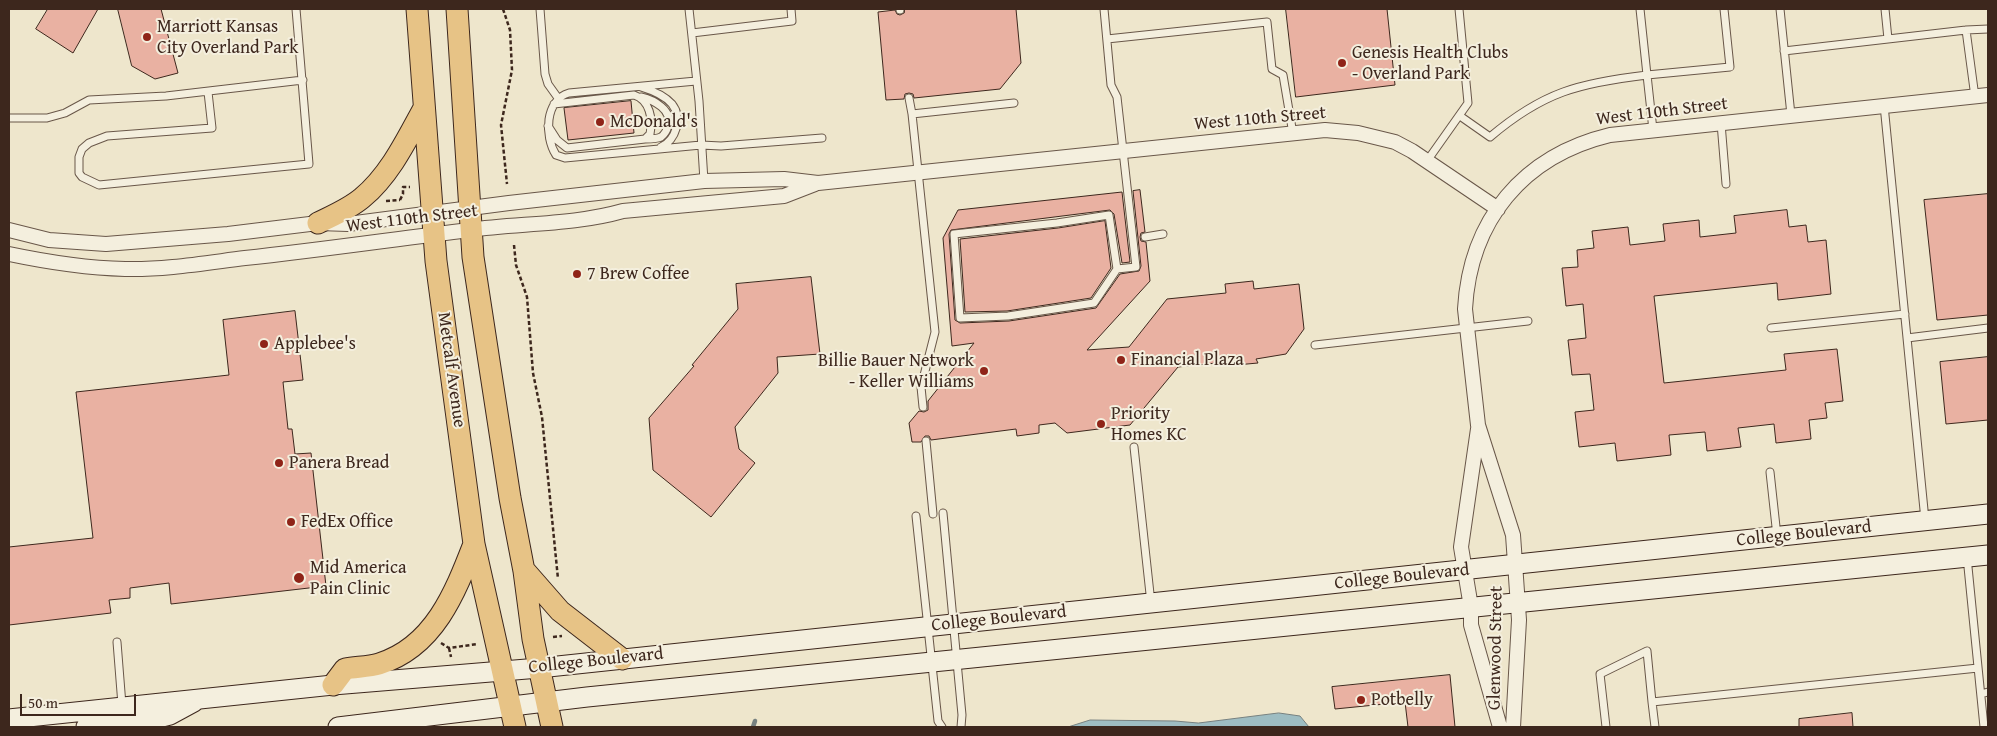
<!DOCTYPE html>
<html>
<head>
<meta charset="utf-8">
<style>
	body { margin:0 }
	#map { position:relative; width:1997px; height:736px; overflow:hidden; background:#eee6cc; font-family:"Gentium Book Plus",serif }
	canvas { display:block }
	.frame { position:absolute; inset:0; border:10px solid #3d271d; pointer-events:none }
	.scale { position:absolute; left:20px; top:694px; width:116px; height:22px; box-sizing:border-box; border:2px solid #3d271d; border-top:0; padding-left:6px; font-size:15px; line-height:18px; white-space:nowrap; color:#3d271d; -webkit-text-stroke:4px #f4efde; paint-order:stroke }
</style>
</head>
<body>
<div id="map">
<canvas width="1997" height="736"></canvas>
<div class="frame"></div>
<div class="scale">50 m</div>
</div>
<script>
const context = document.querySelector('canvas').getContext('2d');
context.lineJoin = 'round';
function paint(path, color) { context.fillStyle = color; context.fill(path, 'evenodd'); }
function trace(path, color, width, dash) { context.strokeStyle = color; context.lineWidth = width; context.lineCap = dash ? 'butt' : 'round'; context.setLineDash(dash || []); context.stroke(path); }
function write(font, color, halo, rows, align = 'center') {
  context.font = font + ' "Gentium Book Plus",serif'; context.lineWidth = 4; context.setLineDash([]); context.textBaseline = 'middle'; context.strokeStyle = halo; context.fillStyle = color; for (const [text, x, y, turn = 0] of rows) {
    context.save(); context.translate(x, y); context.rotate((+turn || 0) * Math.PI / 180); context.textAlign = isNaN(turn) ? turn : align; if (halo) context.strokeText(text, 0, 0); context.fillText(text, 0, 0); context.restore();
  }
}
const water = new Path2D(`
	M 1279,713 L 1300,716 L 1309,727 L 1068,727 L 1090,720 L 1175,721 L 1198,723 Z`);
const stream = new Path2D(`
	M 753,727 L 755,721`);
const building = new Path2D(`
	M 48,9 L 98,9 L 73,53 L 36,29 Z
	M 118,9 L 161,9 L 178,73 L 155,79 L 132,66 Z
	M 905,9 L 1016,9 L 1021,63 L 1000,89 L 914,98 L 913,94 L 909,93 L 905,94 L 904,99 L 886,100 L 878,12 L 895,10 L 897,14 L 900,15 L 904,13 Z
	M 1286,9 L 1387,9 L 1395,85 L 1296,97 Z
	M 631,101 L 634,133 L 568,140 L 564,108 Z
	M 1140,190 L 1145,232 L 1141,233 L 1140,237 L 1141,241 L 1146,242 L 1150,281 L 1087,350 L 1129,347 L 1167,299 L 1226,293 L 1225,284 L 1253,281 L 1254,289 L 1299,284 L 1304,329 L 1286,354 L 1256,359 L 1258,363 L 1236,365 L 1236,361 L 1178,367 L 1130,425 L 1067,433 L 1055,423 L 1039,425 L 1039,433 L 1017,436 L 1016,429 L 931,440 L 929,436 L 925,436 L 921,442 L 912,442 L 909,423 L 919,411 L 924,412 L 928,410 L 928,401 L 974,343 L 952,346 L 943,238 L 958,210 L 1122,192 L 1130,262 L 1122,263 L 1114,214 L 1110,210 L 951,230 L 949,234 L 955,320 L 960,323 L 1009,321 L 1096,308 L 1120,274 L 1139,271 L 1141,266 L 1133,191 Z
	M 1988,194 L 1988,315 L 1937,320 L 1924,200 Z
	M 1787,210 L 1789,227 L 1806,225 L 1808,242 L 1826,240 L 1831,294 L 1778,300 L 1777,283 L 1654,296 L 1664,383 L 1786,370 L 1784,354 L 1837,349 L 1843,401 L 1825,403 L 1827,418 L 1809,420 L 1811,439 L 1776,443 L 1774,424 L 1738,428 L 1741,447 L 1707,451 L 1705,432 L 1669,435 L 1671,455 L 1617,461 L 1615,443 L 1579,447 L 1575,412 L 1594,410 L 1590,374 L 1572,375 L 1568,340 L 1586,338 L 1583,304 L 1566,306 L 1562,268 L 1578,267 L 1577,250 L 1594,248 L 1592,231 L 1628,227 L 1630,245 L 1665,241 L 1663,224 L 1699,220 L 1700,237 L 1736,233 L 1734,216 Z
	M 1105,221 L 1111,268 L 1091,298 L 1007,311 L 965,312 L 960,239 L 1058,228 Z
	M 811,277 L 820,354 L 777,357 L 778,373 L 735,427 L 739,449 L 755,463 L 711,517 L 653,470 L 649,418 L 694,366 L 692,365 L 738,309 L 736,284 Z
	M 295,311 L 303,380 L 283,382 L 288,429 L 292,429 L 295,454 L 311,453 L 326,586 L 171,604 L 169,583 L 130,588 L 130,598 L 109,600 L 111,613 L 9,625 L 9,547 L 93,538 L 76,392 L 229,375 L 223,320 Z
	M 1988,357 L 1988,420 L 1946,424 L 1940,362 Z
	M 1450,675 L 1455,727 L 1408,727 L 1405,702 L 1335,709 L 1332,687 Z
	M 1852,713 L 1853,727 L 1799,727 L 1799,719 Z`);
const path = new Path2D(`
	M 503,9 L 510,30 L 512,70 L 501,125 L 507,184
	M 400,200 L 403,194 L 403,187 L 410,187
	M 386,201 L 400,200
	M 514,245 L 516,265 L 527,297 L 533,373 L 542,417 L 558,579
	M 553,637 L 562,636
	M 441,643 L 449,648 L 478,644
	M 449,648 L 451,657`);
const service = new Path2D(`
	M 540,9 L 545,74 L 548,84 L 558,98
	M 689,9 L 699,101 L 704,181
	M 900,9 L 900,10
	M 1104,9 L 1111,85 L 1117,97 L 1136,267 L 1117,269 L 1094,303 L 1008,316 L 960,318 L 954,234 L 1057,223 L 1109,215 L 1117,269
	M 1780,9 L 1791,115
	M 1885,9 L 1888,39
	M 692,33 L 792,21 L 791,9
	M 1107,39 L 1267,22 L 1272,69 L 1283,75 L 1293,134
	M 1784,51 L 1966,30
	M 696,81 L 569,93 C 545,100 544,136 556,155 L 565,158 L 701,145 L 721,146 L 822,138
	M 641,87 C 651,90 665,96 672,104 C 683,118 676,140 661,147
	M 208,92 L 212,128 L 107,136 L 89,143 L 82,149 L 79,157 L 79,173 L 82,177 L 99,185 L 309,164 L 296,9
	M 641,97 C 654,100 673,110 668,126 C 667,130 665,134 661,137 C 657,139 650,139 645,139
	M 1975,97 L 1966,30 L 1988,29
	M 909,98 L 912,114
	M 1884,105 L 1925,520
	M 1460,116 L 1490,137 C 1543,92 1579,83 1647,75 L 1640,9
	M 9,118 L 47,118 L 65,113 L 89,100 L 166,96 L 303,80
	M 1721,123 L 1726,184
	M 548,126 L 557,140 L 567,148 L 645,139 L 650,134 C 653,119 650,100 634,95 L 554,104
	M 1653,130 L 1647,75 L 1730,67 L 1724,9
	M 1427,161 L 1468,103 L 1459,9
	M 1145,237 L 1163,234
	M 1771,328 L 1905,314
	M 1907,338 L 1988,328
	M 1315,345 L 1528,321
	M 923,407 L 921,387 L 935,332 L 912,114 L 1014,103
	M 926,441 L 933,514
	M 1134,447 L 1151,603
	M 1770,472 L 1777,536
	M 943,513 L 962,715 L 961,727
	M 916,516 L 938,721 L 942,727
	M 1967,557 L 1984,727
	M 117,642 L 122,705
	M 1981,694 L 1988,692
	M 1652,702 L 1655,727
	M 1606,727 L 1600,674 L 1647,651 L 1652,702 L 1978,668`);
const minor = new Path2D(`
	M 9,230 L 49,240 L 106,244 L 228,234 L 318,223 L 348,224 L 509,203 L 704,181 L 784,179 L 818,183 L 1325,130 L 1358,133 L 1395,142 L 1412,151 L 1498,209
	M 9,254 C 47,262 86,268 125,269 C 164,270 205,263 245,258 C 320,250 395,239 469,230 C 520,223 574,225 623,211 L 784,196 L 815,184
	M 1478,429 L 1461,547 L 1471,607 L 1471,625 L 1500,727
	M 1513,727 L 1519,620 L 1513,535 L 1478,425 L 1465,309 C 1470,220 1523,156 1610,135 L 1988,95`);
const secondary = new Path2D(`
	M 9,719 L 333,685 L 539,668 L 1988,514
	M 86,727 L 150,720 L 170,715 L 194,702
	M 338,727 L 587,697 L 1988,555`);
const primary = new Path2D(`
	M 417,9 L 436,261 L 474,544 L 515,727
	M 457,9 L 473,257 L 510,498 L 524,571 L 533,639 L 552,727
	M 318,223 C 332,216 349,209 362,198 C 390,175 407,139 424,108
	M 525,571 L 560,611 L 622,659
	M 333,685 L 345,669 C 356,667 369,667 379,664 C 434,647 455,593 474,544`);
const markers = [
	[147,37,5,"#8f2418"],
	[1342,63,5,"#8f2418"],
	[600,122,5,"#8f2418"],
	[577,274,5,"#8f2418"],
	[264,344,5,"#8f2418"],
	[1121,360,5,"#8f2418"],
	[984,371,5,"#8f2418"],
	[1101,424,5,"#8f2418"],
	[279,463,5,"#8f2418"],
	[291,522,5,"#8f2418"],
	[299,578,6,"#8f2418"],
	[1361,700,5,"#8f2418"]
];
const poiNames = [
	["Marriott Kansas",157,27],
	["City Overland Park",157,48],
	["Genesis Health Clubs",1352,53],
	["- Overland Park",1352,74],
	["McDonald's",610,122],
	["7 Brew Coffee",587,274],
	["Applebee's",274,344],
	["Financial Plaza",1131,360],
	["Billie Bauer Network",974,361,"right"],
	["- Keller Williams",974,382,"right"],
	["Priority",1111,414],
	["Homes KC",1111,435],
	["Panera Bread",289,463],
	["FedEx Office",301,522],
	["Mid America",310,568],
	["Pain Clinic",310,589],
	["Potbelly",1371,700]
];
const streetNames = [
	["West 110th Street",1662,112,-7],
	["West 110th Street",1260,119,-5],
	["West 110th Street",412,219,-7],
	["Metcalf Avenue",451,370,82],
	["College Boulevard",1804,534,-6],
	["College Boulevard",1402,577,-6],
	["College Boulevard",999,619,-6],
	["Glenwood Street",1496,648,-89],
	["College Boulevard",596,661,-6]
];
paint(water, '#9ebdc2');
trace(water, '#778180', 1);
trace(stream, '#778180', 4.5);
paint(building, '#e9b1a2');
trace(building, '#3d271d', 1);
trace(service, '#695749', 9);
trace(minor, '#695749', 16);
trace(secondary, '#3d271d', 21);
trace(primary, '#3d271d', 23);
trace(path, '#3d271d', 2.5, [4, 2.5]);
trace(service, '#f4efde', 7);
trace(minor, '#f4efde', 14);
trace(secondary, '#f4efde', 19);
trace(primary, '#e7c386', 21);
for (const [x, y, r, color] of markers) { const dot = new Path2D(); dot.arc(x, y, r, 0, 2 * Math.PI); context.fillStyle = color; context.fill(dot); trace(dot, '#f4efde', 2); }
write('18px', '#3d271d', '#f4efde', poiNames, 'left');
write('18px', '#3d271d', '#f4efde', streetNames);
</script>
</body>
</html>
